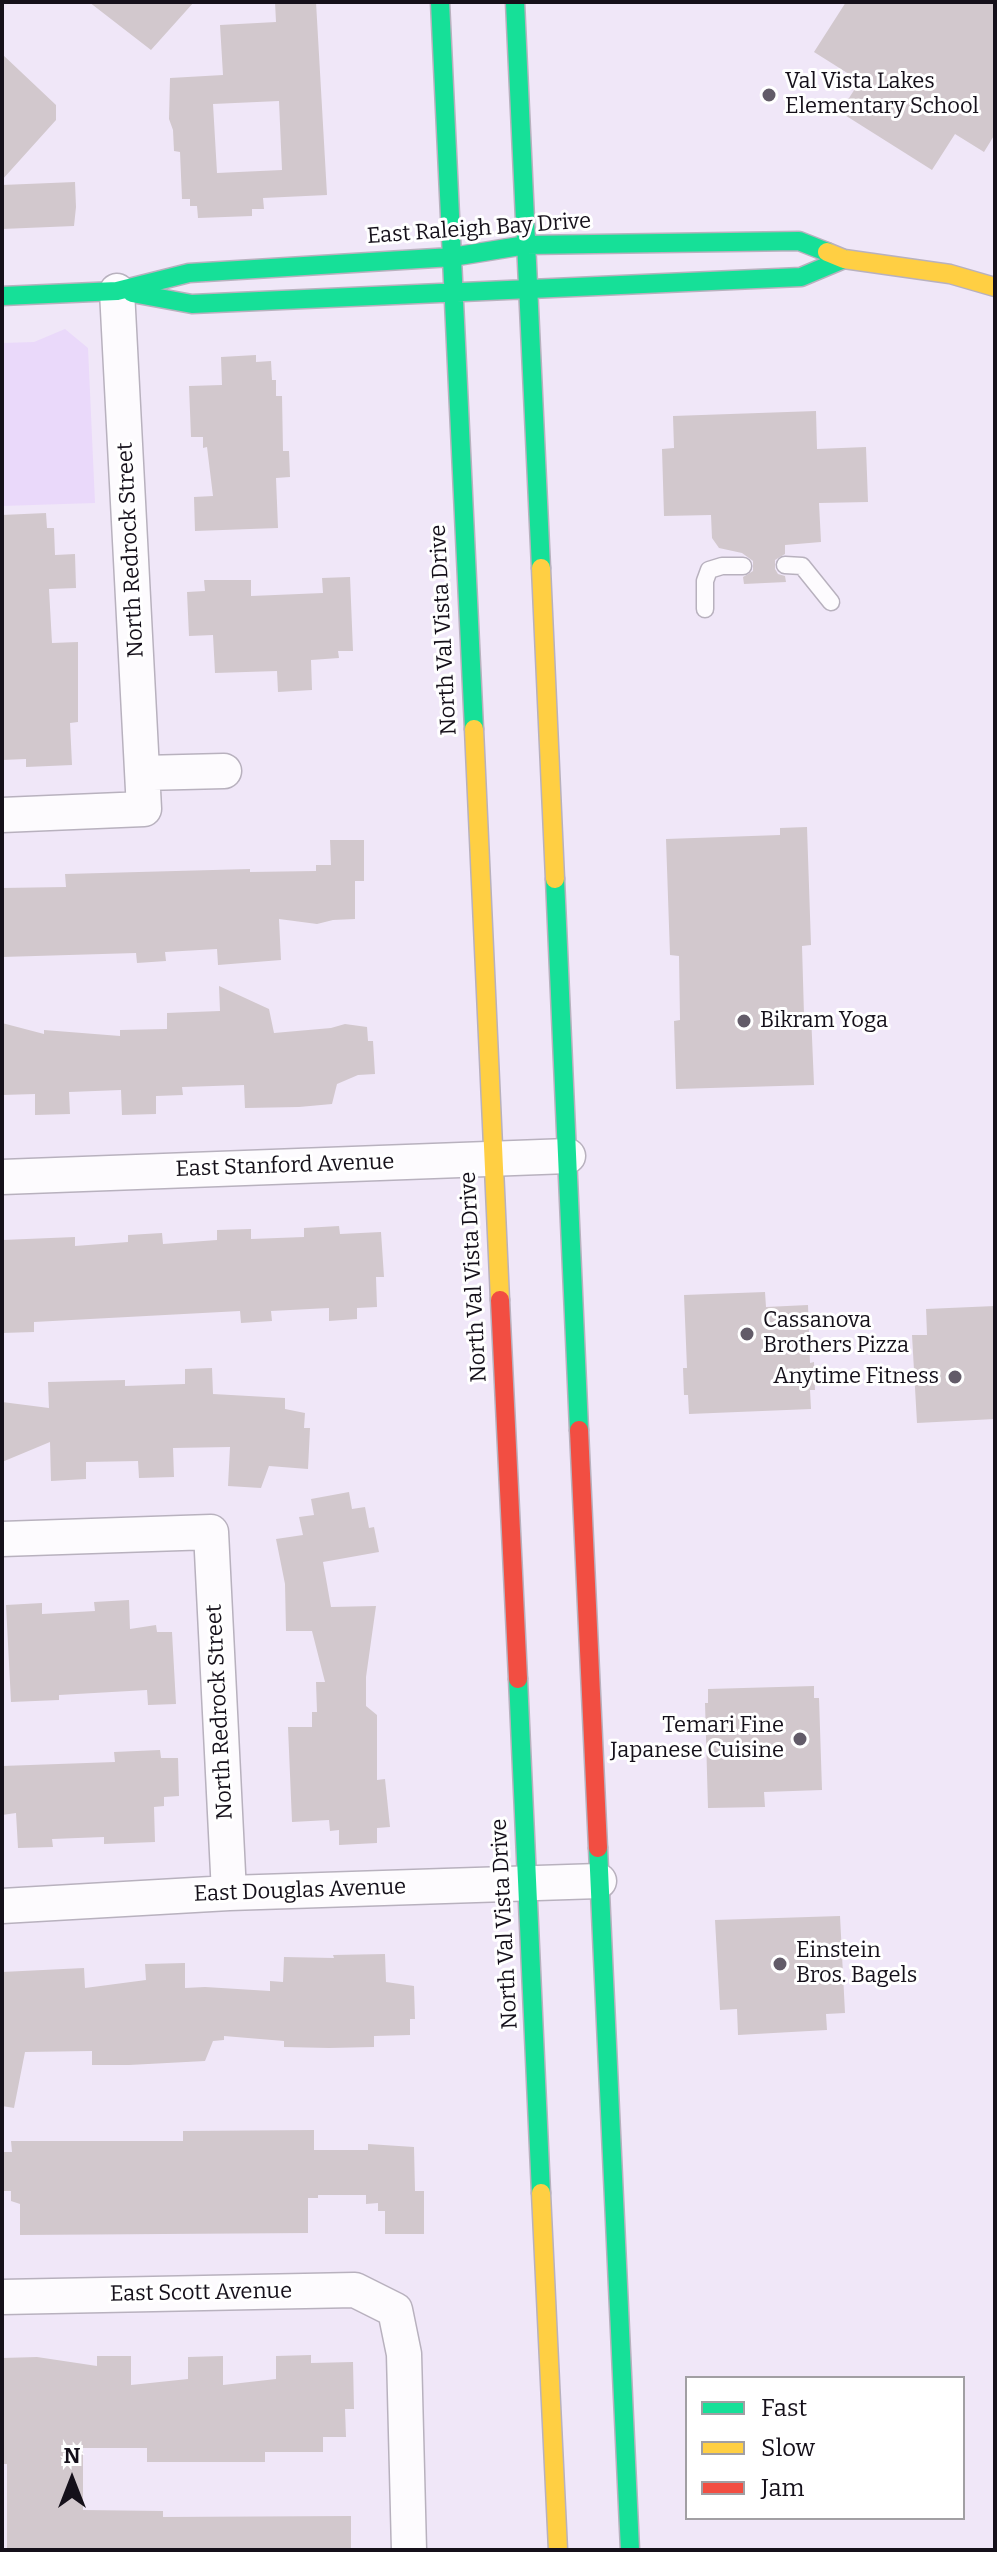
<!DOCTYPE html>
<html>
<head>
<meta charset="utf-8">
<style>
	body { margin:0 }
	#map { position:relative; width:997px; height:2552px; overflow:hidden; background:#f0e7f8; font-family:Bitter,serif }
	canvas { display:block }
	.frame { position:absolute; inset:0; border:4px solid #15101a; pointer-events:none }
	.legend { position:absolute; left:685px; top:2376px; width:280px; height:144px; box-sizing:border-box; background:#fff; border:2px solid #a19fa3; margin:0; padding:10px 14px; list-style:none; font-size:24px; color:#15101a }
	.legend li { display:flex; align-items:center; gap:16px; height:40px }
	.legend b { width:40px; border:2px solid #a19fa3 }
	.north { position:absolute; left:32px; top:2440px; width:80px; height:80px; -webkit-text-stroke:6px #fff; paint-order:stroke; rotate:0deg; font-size:22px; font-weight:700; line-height:32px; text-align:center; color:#15101a }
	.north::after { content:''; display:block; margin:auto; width:28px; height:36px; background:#15101a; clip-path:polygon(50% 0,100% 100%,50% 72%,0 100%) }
</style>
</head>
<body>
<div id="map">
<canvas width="997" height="2552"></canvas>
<div class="frame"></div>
<ul class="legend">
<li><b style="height:10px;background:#16e098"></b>Fast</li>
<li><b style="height:10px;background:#ffcf43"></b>Slow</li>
<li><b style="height:10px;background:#f24e42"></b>Jam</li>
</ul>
<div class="north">N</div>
</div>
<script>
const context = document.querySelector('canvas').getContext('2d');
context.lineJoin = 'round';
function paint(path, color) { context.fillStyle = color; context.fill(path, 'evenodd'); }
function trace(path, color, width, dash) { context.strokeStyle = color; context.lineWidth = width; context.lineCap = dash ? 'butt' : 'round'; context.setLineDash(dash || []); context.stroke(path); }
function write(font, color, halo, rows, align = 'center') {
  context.font = font + ' Bitter,serif'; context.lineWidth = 6; context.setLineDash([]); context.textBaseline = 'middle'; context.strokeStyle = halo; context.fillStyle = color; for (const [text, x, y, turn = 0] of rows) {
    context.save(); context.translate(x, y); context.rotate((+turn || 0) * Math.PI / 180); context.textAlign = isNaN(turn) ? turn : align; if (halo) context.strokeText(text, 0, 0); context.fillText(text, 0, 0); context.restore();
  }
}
const green = new Path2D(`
	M 65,329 L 88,348 L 95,503 L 2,506 L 2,343 L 34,342 Z`);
const building = new Path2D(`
	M 89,2 L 194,2 L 151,50 Z
	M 275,2 L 316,2 L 327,195 L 263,198 L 264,209 L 252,209 L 252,216 L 198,218 L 197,206 L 190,206 L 190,199 L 182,199 L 180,152 L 174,151 L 173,130 L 169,119 L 170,78 L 223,75 L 220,25 L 276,22 ZM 279,101 L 282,170 L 217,173 L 213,104 Z
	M 846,2 L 995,2 L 995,134 L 984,152 L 955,134 L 932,170 L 840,112 L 860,81 L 814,52 Z
	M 2,54 L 56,105 L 56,120 L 2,180 Z
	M 75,182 L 76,207 L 74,226 L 2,229 L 2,185 Z
	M 256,355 L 256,362 L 271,361 L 272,380 L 276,380 L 276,396 L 282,396 L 283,451 L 289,451 L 290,477 L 276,478 L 278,528 L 195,531 L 194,497 L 213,496 L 207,447 L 203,448 L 203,437 L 191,437 L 189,386 L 222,385 L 221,357 Z
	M 816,411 L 817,449 L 866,447 L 868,502 L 819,503 L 821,542 L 785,545 L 785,554 L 775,560 L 775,569 L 778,574 L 785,576 L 786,582 L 744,584 L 743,577 L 753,571 L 753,561 L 742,553 L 719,548 L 712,538 L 711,515 L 664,516 L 662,449 L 674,448 L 673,416 Z
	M 46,513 L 47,528 L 54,528 L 55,555 L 75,554 L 76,588 L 49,589 L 52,643 L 78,642 L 78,722 L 70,723 L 72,765 L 26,767 L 26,759 L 2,760 L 2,515 Z
	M 350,577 L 353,651 L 338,651 L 339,658 L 311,660 L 312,690 L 278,692 L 277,671 L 215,673 L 213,635 L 189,636 L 187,592 L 205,591 L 204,580 L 251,580 L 251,596 L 323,593 L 322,578 Z
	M 807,827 L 811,945 L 802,946 L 804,1015 L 811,1014 L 814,1085 L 676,1089 L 674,1021 L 680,1020 L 679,956 L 670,955 L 666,839 L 780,835 L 780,828 Z
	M 330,840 L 364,840 L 364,881 L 355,881 L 355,919 L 333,920 L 317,924 L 279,919 L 281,960 L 218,965 L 217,949 L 165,952 L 166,961 L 137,963 L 136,953 L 2,957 L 2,888 L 66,887 L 65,874 L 250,869 L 250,872 L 316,871 L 316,865 L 331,865 Z
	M 219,986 L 269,1009 L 274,1033 L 331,1028 L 345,1024 L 367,1027 L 368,1041 L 373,1041 L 375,1074 L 358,1075 L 337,1084 L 332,1104 L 299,1107 L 245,1108 L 244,1085 L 182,1087 L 183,1095 L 156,1096 L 156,1114 L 122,1115 L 121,1090 L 69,1092 L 70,1114 L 35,1115 L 35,1094 L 2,1095 L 2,1023 L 44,1034 L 44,1030 L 120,1036 L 120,1030 L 167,1029 L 167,1013 L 220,1011 Z
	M 339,1226 L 340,1234 L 381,1232 L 384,1277 L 376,1277 L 377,1307 L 357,1308 L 357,1319 L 329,1321 L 329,1308 L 271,1311 L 272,1321 L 241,1323 L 240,1311 L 34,1322 L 34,1332 L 2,1333 L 2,1240 L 75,1237 L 75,1246 L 128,1242 L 128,1235 L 162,1233 L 163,1244 L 217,1240 L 217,1230 L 251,1229 L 251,1239 L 304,1237 L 304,1228 Z
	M 765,1292 L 766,1307 L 808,1305 L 810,1363 L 814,1362 L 815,1390 L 810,1390 L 811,1409 L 689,1414 L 688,1395 L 684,1395 L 683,1368 L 687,1368 L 684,1295 Z
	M 995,1306 L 995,1419 L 917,1423 L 912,1335 L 927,1335 L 926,1309 Z
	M 212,1368 L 213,1394 L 285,1398 L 285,1409 L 305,1413 L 304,1428 L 310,1428 L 308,1469 L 269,1466 L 261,1488 L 228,1486 L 230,1447 L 173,1448 L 174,1477 L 139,1478 L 138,1461 L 86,1462 L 86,1479 L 51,1481 L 50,1442 L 2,1462 L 2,1402 L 49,1408 L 48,1382 L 125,1380 L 125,1386 L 185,1384 L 185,1369 Z
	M 349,1492 L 352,1509 L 365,1507 L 369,1528 L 374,1527 L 379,1552 L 323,1562 L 331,1607 L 376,1606 L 366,1677 L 366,1706 L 377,1715 L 377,1780 L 385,1779 L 390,1827 L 377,1828 L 377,1843 L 339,1845 L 339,1830 L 330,1831 L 329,1820 L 292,1822 L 288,1727 L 312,1727 L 312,1712 L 317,1712 L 316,1682 L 325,1682 L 312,1631 L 286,1631 L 285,1584 L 276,1539 L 303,1535 L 299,1517 L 314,1515 L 311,1499 Z
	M 129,1600 L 130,1629 L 156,1625 L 157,1632 L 172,1632 L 176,1704 L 148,1705 L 147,1690 L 59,1695 L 59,1700 L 11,1702 L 6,1605 L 42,1603 L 42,1614 L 95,1611 L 94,1602 Z
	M 814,1686 L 814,1698 L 819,1698 L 822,1790 L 764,1792 L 765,1807 L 708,1808 L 705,1703 L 708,1703 L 708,1689 Z
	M 160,1750 L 161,1758 L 178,1758 L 179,1796 L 164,1797 L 164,1806 L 154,1807 L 155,1842 L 104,1844 L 104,1837 L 52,1839 L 53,1847 L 18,1848 L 16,1813 L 2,1815 L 2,1766 L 115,1762 L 114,1752 Z
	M 840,1916 L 845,2013 L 826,2014 L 827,2030 L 738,2035 L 737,2009 L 720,2010 L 715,1920 Z
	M 385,1954 L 386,1982 L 414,1986 L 415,2019 L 410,2019 L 410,2035 L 374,2036 L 374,2047 L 329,2048 L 284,2047 L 284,2041 L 224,2036 L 224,2040 L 213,2041 L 205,2061 L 129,2065 L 92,2065 L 92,2051 L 25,2052 L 14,2108 L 2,2106 L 2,1972 L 84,1968 L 85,1988 L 146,1980 L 145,1964 L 185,1963 L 185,1988 L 205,1987 L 270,1991 L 270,1981 L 283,1982 L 284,1957 L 334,1958 L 333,1955 Z
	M 314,2130 L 314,2150 L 368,2150 L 368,2144 L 414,2147 L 415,2191 L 424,2191 L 424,2234 L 385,2234 L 385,2211 L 378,2211 L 378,2203 L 366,2204 L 366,2195 L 318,2195 L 318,2198 L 308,2198 L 308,2233 L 20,2235 L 20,2204 L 11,2201 L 11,2191 L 2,2191 L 2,2152 L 12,2152 L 11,2141 L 183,2141 L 183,2131 Z
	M 311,2355 L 311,2363 L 353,2362 L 354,2409 L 345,2409 L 346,2437 L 323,2437 L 323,2452 L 265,2452 L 265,2462 L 147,2462 L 147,2448 L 83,2448 L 83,2510 L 163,2511 L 163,2517 L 351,2516 L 351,2550 L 7,2550 L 7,2464 L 3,2464 L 2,2358 L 37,2357 L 97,2366 L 97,2356 L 131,2356 L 131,2385 L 188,2379 L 188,2357 L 223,2356 L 223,2385 L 276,2379 L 276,2356 Z`);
const lane = new Path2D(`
	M 785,565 L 802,566 L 831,602
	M 705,609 L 705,581 L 709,570 L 722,566 L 743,566`);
const street = new Path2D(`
	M 143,773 L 224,771
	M 2,815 L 144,809 L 117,291
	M 2,1177 L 568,1156
	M 2,1539 L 211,1532 L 229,1893
	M 2,1906 L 229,1893 L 599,1881
	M 2,2297 L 355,2290 L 395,2310 L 404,2354 L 409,2550`);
const fast = new Path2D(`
	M 440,2 L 474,729
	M 515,2 L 541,568
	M 132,293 L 192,304 L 801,277 L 844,259
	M 2,296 L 117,291 L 189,273 L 452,257 L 526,245 L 799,241 L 827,252
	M 555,879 L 579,1430
	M 518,1679 L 541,2193
	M 598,1848 L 630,2550`);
const slow = new Path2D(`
	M 827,252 L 844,259 L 950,274 L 995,287
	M 541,568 L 555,879
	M 474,729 L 500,1300
	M 541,2193 L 558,2550`);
const jam = new Path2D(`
	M 500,1300 L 518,1679
	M 579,1430 L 598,1848`);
const markers = [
	[769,95,8,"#625b68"],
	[744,1021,8,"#625b68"],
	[747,1334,8,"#625b68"],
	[955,1377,8,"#625b68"],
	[800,1739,8,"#625b68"],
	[780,1964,8,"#625b68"]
];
const poiNames = [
	["Val Vista Lakes",785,82],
	["Elementary School",785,107],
	["Bikram Yoga",760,1021],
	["Cassanova",763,1321],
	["Brothers Pizza",763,1346],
	["Anytime Fitness",939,1377,"right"],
	["Temari Fine",784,1726,"right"],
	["Japanese Cuisine",784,1751,"right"],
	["Einstein",796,1951],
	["Bros. Bagels",796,1976]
];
const streetNames = [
	["East Raleigh Bay Drive",479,229,-4],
	["North Redrock Street",131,550,-93],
	["North Val Vista Drive",444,630,-93],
	["East Stanford Avenue",285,1166,-2],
	["North Val Vista Drive",474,1277,-93],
	["North Redrock Street",220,1712,-93],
	["East Douglas Avenue",300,1891,-2],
	["North Val Vista Drive",505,1924,-93],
	["East Scott Avenue",201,2293,-1]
];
paint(green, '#ead9fa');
paint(building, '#d2c8cd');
trace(lane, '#b8b1be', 19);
trace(street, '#b8b1be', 37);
trace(fast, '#b8b1be', 21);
trace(slow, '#b8b1be', 21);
trace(jam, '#b8b1be', 21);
trace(lane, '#fdfbfe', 16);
trace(street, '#fdfbfe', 34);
trace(fast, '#16e098', 18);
trace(slow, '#ffcf43', 18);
trace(jam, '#f24e42', 18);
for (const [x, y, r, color] of markers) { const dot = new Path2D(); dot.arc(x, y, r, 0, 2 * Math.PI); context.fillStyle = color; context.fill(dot); trace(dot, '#fff', 3); }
write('22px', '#15101a', '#fff', poiNames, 'left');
write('22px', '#15101a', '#fff', streetNames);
</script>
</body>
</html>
